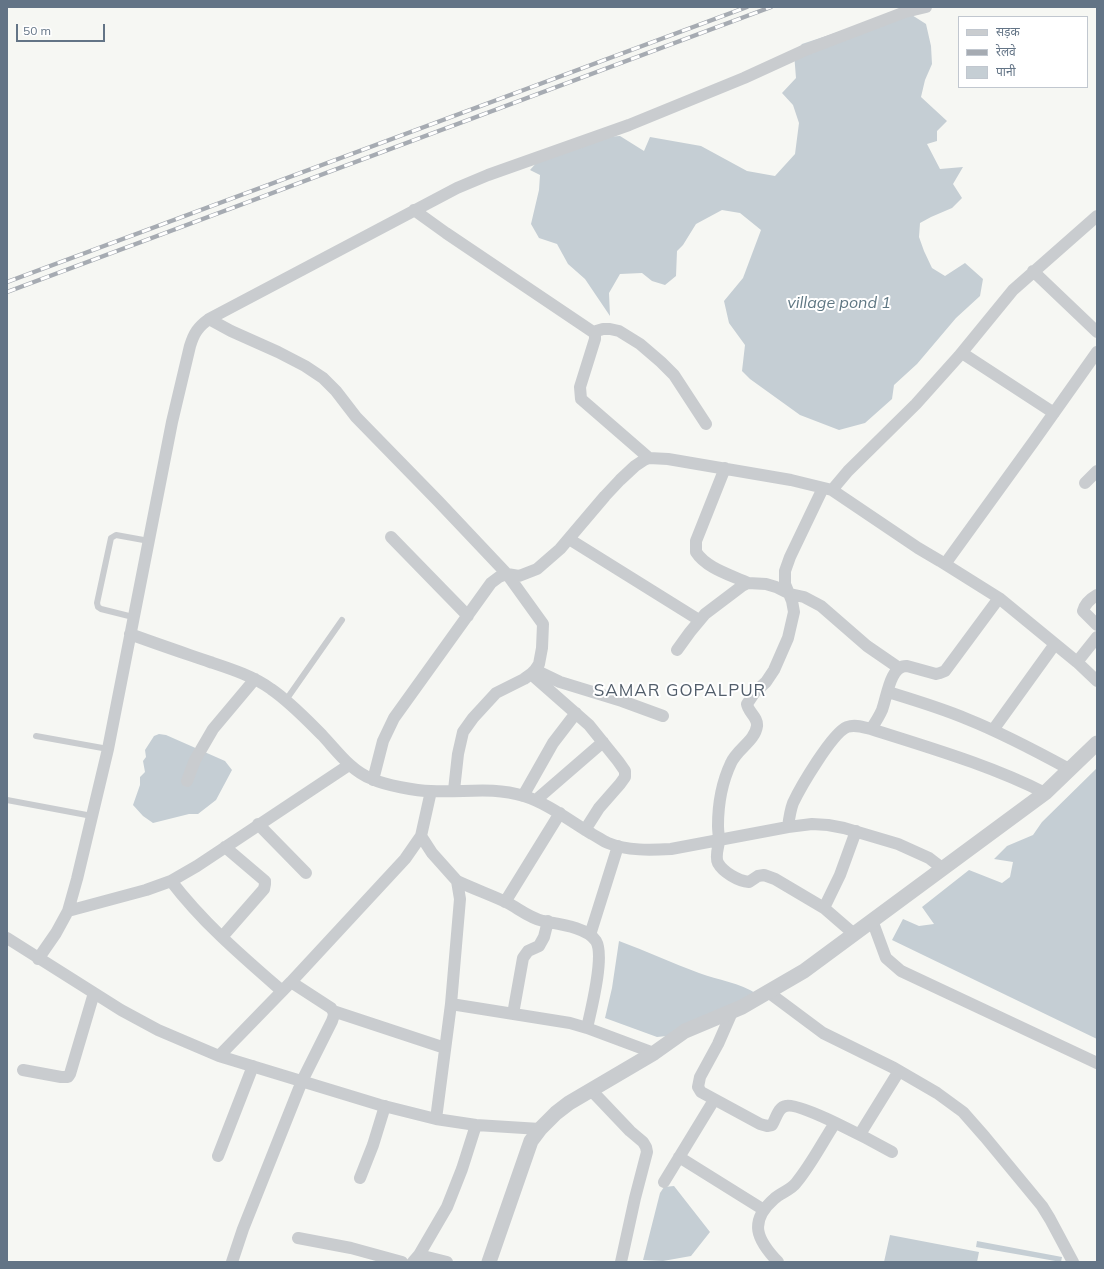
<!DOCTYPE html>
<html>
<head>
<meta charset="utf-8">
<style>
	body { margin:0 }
	#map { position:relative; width:1104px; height:1269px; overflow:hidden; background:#f6f7f3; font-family:Mulish,"Noto Sans Devanagari",sans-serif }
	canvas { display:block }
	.frame { position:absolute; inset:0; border:8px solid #637486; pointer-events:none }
	.legend { position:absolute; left:958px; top:16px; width:130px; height:72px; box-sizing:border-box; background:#fff; border:1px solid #c1c7cf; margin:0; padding:5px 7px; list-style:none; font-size:12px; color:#637486 }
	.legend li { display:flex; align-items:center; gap:8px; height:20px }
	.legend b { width:20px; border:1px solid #c1c7cf }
	.scale { position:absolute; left:16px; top:24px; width:89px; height:18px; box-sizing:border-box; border:2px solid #637486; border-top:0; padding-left:5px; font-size:12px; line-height:14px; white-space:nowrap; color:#637486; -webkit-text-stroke:3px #fff; paint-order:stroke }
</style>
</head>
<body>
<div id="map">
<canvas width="1104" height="1269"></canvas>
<div class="frame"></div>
<ul class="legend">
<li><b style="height:5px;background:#c9cccf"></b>सड़क</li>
<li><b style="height:5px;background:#a6abb2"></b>रेलवे</li>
<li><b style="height:11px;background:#c5ced4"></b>पानी</li>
</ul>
<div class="scale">50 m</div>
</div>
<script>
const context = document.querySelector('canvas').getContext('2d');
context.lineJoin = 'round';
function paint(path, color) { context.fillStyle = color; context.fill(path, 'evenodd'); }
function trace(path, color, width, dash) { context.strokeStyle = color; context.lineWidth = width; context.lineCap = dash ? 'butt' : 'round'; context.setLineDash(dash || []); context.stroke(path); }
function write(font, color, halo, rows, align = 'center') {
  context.font = font + ' Mulish,sans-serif'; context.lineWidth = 4; context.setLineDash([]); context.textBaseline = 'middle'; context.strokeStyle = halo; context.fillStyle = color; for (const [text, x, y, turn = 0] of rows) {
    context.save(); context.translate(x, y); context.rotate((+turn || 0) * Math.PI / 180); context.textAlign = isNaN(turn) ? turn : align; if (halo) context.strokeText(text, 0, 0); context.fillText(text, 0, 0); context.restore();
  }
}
const water = new Path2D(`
	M 904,10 L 926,24 L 931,46 L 932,64 L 925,80 L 921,97 L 947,121 L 937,131 L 937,141 L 927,144 L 940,169 L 963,167 L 953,184 L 962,198 L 952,208 L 931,217 L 920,223 L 919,237 L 924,251 L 932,268 L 945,276 L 965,263 L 983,279 L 980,296 L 956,318 L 917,364 L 894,385 L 892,399 L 865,423 L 839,430 L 800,415 L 750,379 L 742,371 L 745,345 L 729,323 L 724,301 L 743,278 L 761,230 L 740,213 L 722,210 L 696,224 L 683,245 L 677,251 L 676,276 L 665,285 L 652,281 L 642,273 L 620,274 L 609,293 L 610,316 L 585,279 L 568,264 L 557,244 L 539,238 L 531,224 L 539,190 L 540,175 L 530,170 L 538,161 L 605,137 L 620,136 L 644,151 L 650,137 L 701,146 L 747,171 L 775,176 L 795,154 L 799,123 L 793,105 L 782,93 L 796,78 L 794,53 L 802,44 Z
	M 159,734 L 166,735 L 225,761 L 232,770 L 216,800 L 198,814 L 189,814 L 153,823 L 143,816 L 133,805 L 140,785 L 140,777 L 145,772 L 143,761 L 146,757 L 145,750 L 154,736 Z
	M 1097,768 L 1097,1039 L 892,940 L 903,919 L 919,926 L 934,924 L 922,907 L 969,870 L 1002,883 L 1010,877 L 1013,862 L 994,859 L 1007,846 L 1033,835 L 1042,822 Z
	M 619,941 C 646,951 672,963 699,973 C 718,980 740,983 757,994 L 667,1036 L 657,1037 L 605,1018 L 612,988 Z
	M 674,1186 L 710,1232 L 691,1256 L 663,1261 L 643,1260 L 660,1193 L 664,1187 Z
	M 890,1235 L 979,1252 L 977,1262 L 884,1262 Z
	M 977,1241 L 1062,1257 L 1061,1262 L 976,1247 Z`);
const service = new Path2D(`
	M 133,617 L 101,609 L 98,607 L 97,603 L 111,538 L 116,535 L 149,541
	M 286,700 L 342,620
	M 36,736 L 108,749
	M 7,800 L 92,816`);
const minor = new Path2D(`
	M 414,210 L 446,233 L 593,332 L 595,335 L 595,339 L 580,387 L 581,399 L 649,458
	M 1033,271 L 1097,332
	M 209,319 L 231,331 L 278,352 L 305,366 L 323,378 L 336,391 L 356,417 L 438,501 L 507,574 L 543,624 L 542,648 L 539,664 L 535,670 L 531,674 L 524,679 L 496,693 L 473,718 L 463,732 L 458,754 L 454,790
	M 593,332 L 603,329 L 610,329 L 619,331 L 640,344 L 661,362 L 674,375 L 706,424
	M 962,353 L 1054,413
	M 725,468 L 696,541 L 696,552 C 706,568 731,575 748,583
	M 1085,483 L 1097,471
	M 823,488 L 790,557 L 785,571 L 785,584 L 792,601 L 794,612 L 788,638 L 774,670 L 766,682 L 755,692 L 747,704 C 748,712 758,717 757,726 C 755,741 737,749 731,763 C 722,782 718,806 718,826 C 718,831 719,836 719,842 C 718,848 715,857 718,863 C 723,872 738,881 749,882 L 758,876 L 764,875 L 775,879 L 824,908 L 854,934
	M 832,490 L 848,471 L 916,404 L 959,356 L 1013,290 L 1097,216
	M 391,537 L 468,616
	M 569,539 L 699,620
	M 945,564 L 1034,441 L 1097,352
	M 1097,595 C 1090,599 1085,603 1083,611 L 1097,625
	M 130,634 C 157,644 184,653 210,662 C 231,669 253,676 271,689 C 290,702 306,719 322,735 C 337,751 351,771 372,779 C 385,785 416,791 431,791 C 463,793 491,786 524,796 C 549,804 570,821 592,834 C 598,837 603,841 608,843 C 627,851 651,850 671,849 L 788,827 L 812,824 L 828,825 L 844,828 L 898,844 L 929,858 L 942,868
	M 677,650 L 690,632 L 705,614 L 742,586 L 748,583 L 766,584 L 776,587 L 790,594 L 804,597 L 821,606 L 867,646 L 899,668
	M 1077,662 L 1097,637
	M 535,670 L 560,682 L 622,701 L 663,716
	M 531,674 L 589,725 L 618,761 L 625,771 L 625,777 L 620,784 L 599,808 L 585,830
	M 888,692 C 914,700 941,708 967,719 C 1002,733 1036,751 1069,769
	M 871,729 C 875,723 879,717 882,710 C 887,697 890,665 907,666 L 936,674 L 940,673 L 945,671 L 999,598
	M 993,730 L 1055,644
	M 373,780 L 383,741 L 394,718 L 491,583 L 499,577 L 507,574 L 519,576 L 537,569 L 560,549 L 605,496 L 620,480 L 635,466 L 644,460 L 649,458 L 668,459 L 791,480 L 832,490 L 918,548 L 940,561 L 999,598 L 1077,662 L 1097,681
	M 187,781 L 195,760 L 213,729 L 255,679
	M 431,791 L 421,836 L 432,853 L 457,881 L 460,899 L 451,1004 L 436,1119
	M 523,796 L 553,743 L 576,713
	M 536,800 L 603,742
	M 258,824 L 306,873
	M 788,827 C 789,819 790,811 793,803 C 800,788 832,733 847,727 C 855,724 863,727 871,729 C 930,748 990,765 1045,793
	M 171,881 C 203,923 243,957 282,991
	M 457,881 C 474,889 491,895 508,903 C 519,909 530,918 543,921 C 558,924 587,927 596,941 C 605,956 591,1010 587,1028
	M 505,902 L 560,813
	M 824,908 L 840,875 L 856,831
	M 68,911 L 146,890 L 171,881 L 197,866 L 349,765
	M 872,920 L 886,958 L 901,971 L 1097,1063
	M 590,935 L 618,846
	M 222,937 L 264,889 L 265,884 L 265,881 L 225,847
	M 7,938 L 121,1010 L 158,1030 L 219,1056 L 380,1105 L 436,1119 L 476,1125 L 540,1129
	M 38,959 L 56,933 L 68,911 L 77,879 L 108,749 L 172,422 L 190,346 C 194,333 198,327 209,319 L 457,188 L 488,175 L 629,125 L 744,78 L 803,51 L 905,12 L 926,7
	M 291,982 L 405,859 L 421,836
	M 768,992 L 823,1033 L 894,1068 L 937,1093 L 963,1112 L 985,1137 L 1042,1206 L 1050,1219 L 1073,1262
	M 451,1004 L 570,1023 L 587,1028 L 654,1053
	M 333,1011 L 445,1048
	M 732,1012 L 718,1044 L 700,1077 L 698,1087 L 701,1092 L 760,1124 L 767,1126 L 772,1125 C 776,1119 778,1107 786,1106 C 800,1102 876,1143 892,1152
	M 513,1014 L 523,958 L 528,951 L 539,946 L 544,937 L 548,921
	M 219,1056 L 291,982 L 331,1008 C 335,1013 334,1016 332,1021 L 302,1081 L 243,1229 L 232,1262
	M 23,1070 L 61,1077 L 68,1077 L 70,1074 L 94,993
	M 591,1090 L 630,1131 L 643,1142 L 646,1147 L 647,1152 L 635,1198 L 621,1262
	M 860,1134 L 899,1071
	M 218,1156 L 253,1066
	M 679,1157 L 764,1210
	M 360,1178 L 373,1145 L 385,1106
	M 664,1182 L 714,1100
	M 298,1238 L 351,1248 L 402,1262
	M 419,1255 L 447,1262
	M 413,1262 L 419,1255 L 447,1207 L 462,1169 L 476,1125
	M 778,1262 C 757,1240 748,1222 774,1199 C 780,1193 791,1190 796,1183 C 811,1165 822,1143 835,1123`);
const tertiary = new Path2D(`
	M 489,1262 L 531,1141 L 540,1129 L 556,1113 L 569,1103 L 654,1053 L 685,1031 L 742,1007 L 804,971 L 1045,793 L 1097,743`);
const rail = new Path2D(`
	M 7,282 L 747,7
	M 7,292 L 771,7`);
const waterNames = [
	["village pond 1",839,303]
];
const quarterNames = [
	["SAMAR GOPALPUR",680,691]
];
paint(water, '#c5ced4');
trace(service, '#c9cccf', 6);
trace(minor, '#c9cccf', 12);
trace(tertiary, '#c9cccf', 15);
trace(rail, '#a6abb2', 4.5);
trace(rail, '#fff', 3, [9]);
write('italic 16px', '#5f7783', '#fff', waterNames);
context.letterSpacing = '1px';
write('17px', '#525e6b', '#fff', quarterNames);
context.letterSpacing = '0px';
</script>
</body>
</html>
